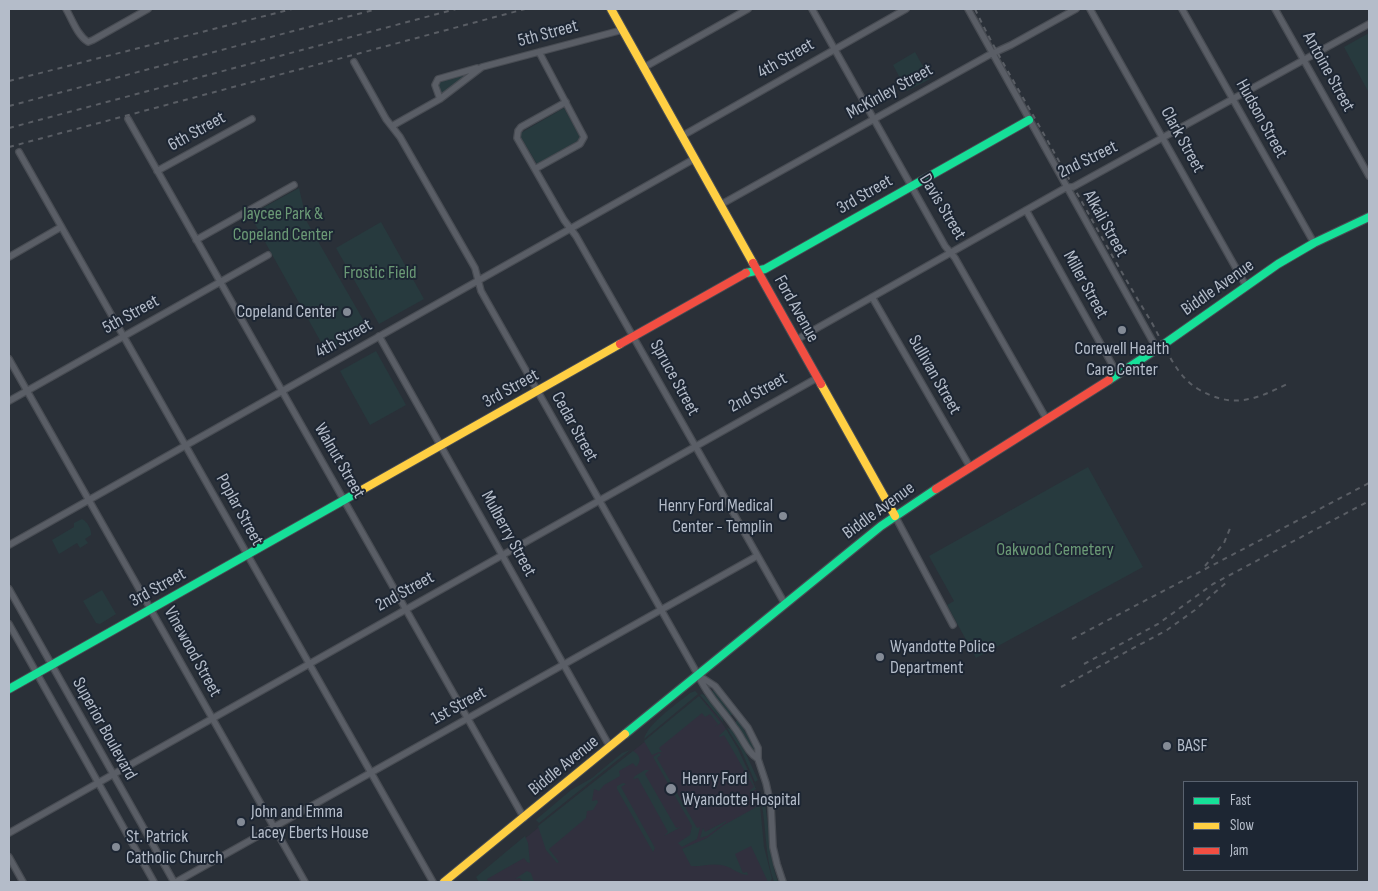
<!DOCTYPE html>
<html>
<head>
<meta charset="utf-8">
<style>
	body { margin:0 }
	#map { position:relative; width:1378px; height:891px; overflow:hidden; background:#2a3038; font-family:"Sofia Sans Condensed",sans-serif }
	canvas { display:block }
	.frame { position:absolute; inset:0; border:10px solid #b4bcc9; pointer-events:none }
	.legend { position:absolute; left:1183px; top:781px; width:175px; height:90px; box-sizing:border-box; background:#1d2633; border:1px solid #59626f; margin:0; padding:6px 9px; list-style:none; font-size:15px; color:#b4bcc9 }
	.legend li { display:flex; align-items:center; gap:10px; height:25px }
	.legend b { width:25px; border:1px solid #59626f }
</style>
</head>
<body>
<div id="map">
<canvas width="1378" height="891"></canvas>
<div class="frame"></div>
<ul class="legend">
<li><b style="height:6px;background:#16e098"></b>Fast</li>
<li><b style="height:6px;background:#ffcf43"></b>Slow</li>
<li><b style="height:6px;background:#f24e42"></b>Jam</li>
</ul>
</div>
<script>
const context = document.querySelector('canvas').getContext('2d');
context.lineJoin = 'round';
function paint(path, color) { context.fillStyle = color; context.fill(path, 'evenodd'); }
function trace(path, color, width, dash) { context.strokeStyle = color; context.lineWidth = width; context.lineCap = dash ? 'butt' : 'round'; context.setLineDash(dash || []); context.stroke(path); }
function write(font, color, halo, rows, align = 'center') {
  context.font = font + ' "Sofia Sans Condensed",sans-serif'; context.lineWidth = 4; context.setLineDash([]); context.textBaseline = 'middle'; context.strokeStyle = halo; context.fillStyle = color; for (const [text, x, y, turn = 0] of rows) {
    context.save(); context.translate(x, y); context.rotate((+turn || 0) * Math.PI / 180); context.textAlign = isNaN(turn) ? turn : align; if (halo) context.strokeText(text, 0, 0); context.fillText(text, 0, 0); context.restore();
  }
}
const medical = new Path2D(`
	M 700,697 L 719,718 L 737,747 L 752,778 L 759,800 L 765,865 L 772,882 L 481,882 L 507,853 Z`);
const green = new Path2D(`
	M 1369,33 L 1369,93 L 1344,47 Z
	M 915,52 L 930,79 L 907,91 L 893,65 Z
	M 482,67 L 440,99 L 436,91 L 438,79 Z
	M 564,108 L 581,139 L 537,164 L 519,134 Z
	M 299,188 L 307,222 L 369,330 L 327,353 L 250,215 Z
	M 381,222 L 424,299 L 379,324 L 336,248 Z
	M 376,351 L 406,405 L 370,425 L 340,371 Z
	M 1088,467 L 1143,567 L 976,658 L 947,605 L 954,601 L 929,556 Z
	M 82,519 C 87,521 92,530 91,535 L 85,539 L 88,543 L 80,548 L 77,543 L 59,554 L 52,540 L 74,527 L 74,523 Z
	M 102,590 L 116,614 L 100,624 L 96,623 L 83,601 Z
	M 714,690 L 732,712 L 732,715 L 729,715 L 711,692 Z
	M 695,691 L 698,694 L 644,739 C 648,723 677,704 690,693 Z
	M 702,694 C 710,698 724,713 723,722 L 700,695 Z
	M 699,696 L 721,723 L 714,727 L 718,724 L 710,714 L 705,717 L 702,713 L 659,748 L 662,752 L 659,752 L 652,755 L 644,741 Z
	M 736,721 L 739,721 L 755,749 L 755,751 L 752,751 L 736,724 Z
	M 727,728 L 733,730 L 741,743 L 758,780 L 755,782 L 741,750 Z
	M 726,729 L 738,749 L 755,787 L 756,789 L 751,792 L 749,791 L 754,787 L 724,735 L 720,737 L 719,736 Z
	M 630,750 L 539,823 L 536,820 L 538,818 L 571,790 L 592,778 L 622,753 Z
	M 633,751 C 640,755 642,761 636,767 L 633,763 L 619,771 L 620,776 L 604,785 L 599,791 L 594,789 L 592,801 L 597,800 L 598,802 L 593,810 L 587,811 L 586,818 L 549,849 L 559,862 L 557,863 L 546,850 L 538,826 Z
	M 659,753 L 661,755 L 657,758 L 697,828 L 700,827 L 697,839 L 682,847 L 678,843 L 690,835 L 692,826 L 653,757 Z
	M 645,770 L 649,770 L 645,774 L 676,828 L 681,827 L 664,836 L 668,832 L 638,778 L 633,779 L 635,776 Z
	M 623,783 L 626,784 L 621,787 L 655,848 L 653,852 L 617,789 L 617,786 Z
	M 760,796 L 764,799 C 770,827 768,855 778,882 L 774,882 C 764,854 767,825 760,796 Z
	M 760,805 L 764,847 L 772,879 L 769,882 L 768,882 L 751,846 L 735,854 L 743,873 L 747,872 L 748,875 C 738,875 731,866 721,865 C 711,863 701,867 691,866 L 682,849 L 707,838 L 724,825 Z
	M 726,821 L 726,822 L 707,836 L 700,838 L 703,828 L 705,832 Z
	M 525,836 L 528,843 L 530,863 L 527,862 L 524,858 L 487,879 L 488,882 L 479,882 L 476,877 Z
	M 527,871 L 531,873 L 534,882 L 523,882 L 520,878 L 515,879 Z`);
const street = new Path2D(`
	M 66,9 C 72,19 77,35 88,42 L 93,40 L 148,9
	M 812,9 L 945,246 L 955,258 L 1047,420
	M 968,9 L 1157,349
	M 1090,9 L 1246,286
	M 1182,9 L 1314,243
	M 1275,9 L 1369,176
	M 354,62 L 386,119 L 400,137 L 475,268 L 481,291 L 698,675 C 708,697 721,708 734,727 C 743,738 746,751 758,759
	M 643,68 L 748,9
	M 440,99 L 435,85 L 438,79 L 477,68
	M 566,102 L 521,127 L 518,131 L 517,138 L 564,220 L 576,236 L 785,604
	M 128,119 L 524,818
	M 392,126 L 440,99 L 482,67 L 622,30
	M 682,136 L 906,9
	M 19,152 L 433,882
	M 535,169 L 580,144 L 584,137 L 539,52
	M 157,171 L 252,119
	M 720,205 L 989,55 L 1011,45 L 1076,9
	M 1026,210 L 1118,375
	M 196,240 L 294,185
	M 9,257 L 61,227
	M 872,297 L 970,467
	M 379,336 L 610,747
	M 796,340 L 1067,187 L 1073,187 L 1369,24
	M 9,359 L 305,882
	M 9,401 L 268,255
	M 895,516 L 953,625
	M 9,545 L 694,159
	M 9,589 L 174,882
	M 9,624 L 154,882
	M 698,675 L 715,686 L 748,728 L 758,748 L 758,759 L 766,783 L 771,806 L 773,847 L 777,864 L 783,882
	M 9,833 L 817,378
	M 9,857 L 23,882
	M 176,882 L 757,556`);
const fast = new Path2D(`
	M 746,273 L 765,269 L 1029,120
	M 1109,380 L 1157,349 L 1278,264 L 1314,243 L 1369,217
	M 9,689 L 360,491
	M 625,734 L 881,526 L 936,489`);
const slow = new Path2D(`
	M 611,9 L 753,263
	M 821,384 L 895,516
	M 360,491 L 620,344
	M 444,882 L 625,734`);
const jam = new Path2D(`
	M 753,263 L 821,384
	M 620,344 L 746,273
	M 936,489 L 1109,380`);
const rail = new Path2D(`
	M 975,9 C 996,53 1022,95 1046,138 C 1080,198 1113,259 1149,318 C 1163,341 1174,375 1198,389 C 1232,409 1255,400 1287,384
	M 9,81 L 292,9
	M 9,106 L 377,9
	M 9,128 L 456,9
	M 9,147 L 525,9
	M 1205,566 L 1224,543 L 1231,526
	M 1072,639 L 1369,483
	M 1084,664 L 1158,624 L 1213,584 L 1369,501
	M 1061,687 L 1167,630 L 1195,610 L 1229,580`);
const markers = [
	[347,312,5,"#848b96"],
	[1122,330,5,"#848b96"],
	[783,516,5,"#848b96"],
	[880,657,5,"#848b96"],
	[1167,746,5,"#848b96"],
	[671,789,6,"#848b96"],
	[241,822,5,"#848b96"],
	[116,847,5,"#848b96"]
];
const streetNames = [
	["5th Street",548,34,-15],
	["4th Street",786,59,-30],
	["Antoine Street",1328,72,61],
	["McKinley Street",890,92,-29],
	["Hudson Street",1261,119,61],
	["6th Street",197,132,-29],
	["Clark Street",1182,140,61],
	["2nd Street",1088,160,-26],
	["3rd Street",865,195,-30],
	["Davis Street",942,207,59],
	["Alkali Street",1105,224,61],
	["Miller Street",1085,285,61],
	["Biddle Avenue",1218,288,-35],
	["Ford Avenue",796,309,61],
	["5th Street",131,315,-29],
	["4th Street",344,339,-29],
	["Sullivan Street",934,375,60],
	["Spruce Street",674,378,61],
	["3rd Street",511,389,-29],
	["2nd Street",758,393,-29],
	["Cedar Street",574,427,61],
	["Walnut Street",339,461,60],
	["Poplar Street",239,510,61],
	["Biddle Avenue",879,511,-36],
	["Mulberry Street",508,534,61],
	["3rd Street",158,588,-29],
	["2nd Street",405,592,-29],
	["Vinewood Street",192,652,61],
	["1st Street",459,706,-29],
	["Superior Boulevard",104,729,61],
	["Biddle Avenue",564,766,-39]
];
const parkNames = [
	["Jaycee Park &",283,214],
	["Copeland Center",283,235],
	["Frostic Field",380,273],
	["Oakwood Cemetery",1055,550]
];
const poiNames = [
	["Copeland Center",337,312,"right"],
	["Corewell Health",1122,349,"center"],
	["Care Center",1122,370,"center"],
	["Henry Ford Medical",773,506,"right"],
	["Center - Templin",773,527,"right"],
	["Wyandotte Police",890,647],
	["Department",890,668],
	["BASF",1177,746],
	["Henry Ford",682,779],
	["Wyandotte Hospital",682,800],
	["John and Emma",251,812],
	["Lacey Eberts House",251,833],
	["St. Patrick",126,837],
	["Catholic Church",126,858]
];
paint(medical, '#31303e');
paint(green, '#273a3e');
trace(street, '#484c53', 8);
trace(fast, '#484c53', 10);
trace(slow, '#484c53', 10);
trace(jam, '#484c53', 10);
trace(street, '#5a5e66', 5.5);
trace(fast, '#16e098', 8);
trace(slow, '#ffcf43', 8);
trace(jam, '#f24e42', 8);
trace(rail, '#595d64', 2, [5, 5]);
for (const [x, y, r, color] of markers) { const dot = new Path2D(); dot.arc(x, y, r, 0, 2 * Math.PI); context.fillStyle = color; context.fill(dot); trace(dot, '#1d2633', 2); }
write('18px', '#b4bcc9', '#1d2633', streetNames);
write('18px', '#6b9a76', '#1d2633', parkNames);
write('18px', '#b4bcc9', '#1d2633', poiNames, 'left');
</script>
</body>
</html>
